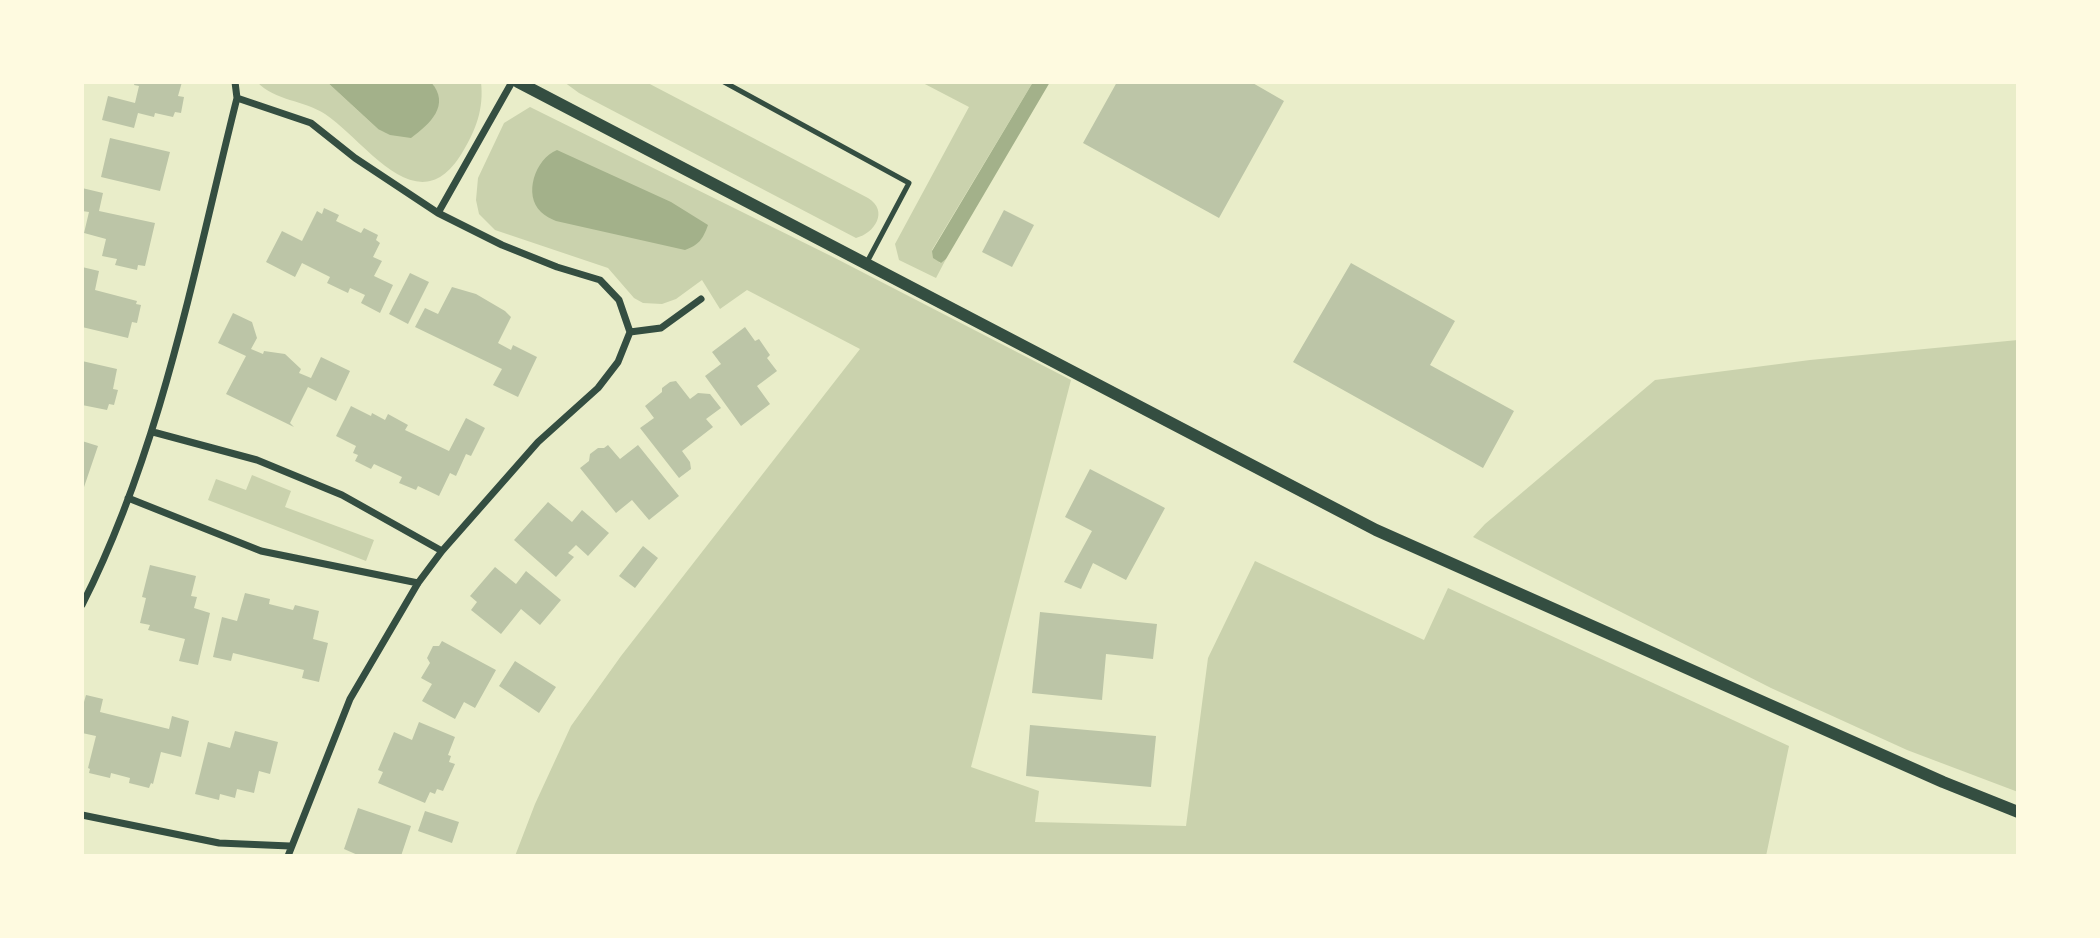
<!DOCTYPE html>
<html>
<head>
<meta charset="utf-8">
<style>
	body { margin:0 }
	#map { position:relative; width:2100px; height:938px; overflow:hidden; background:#e9edc9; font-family:"PT Sans",sans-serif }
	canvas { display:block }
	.frame { position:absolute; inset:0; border:84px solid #fefae0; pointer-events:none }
</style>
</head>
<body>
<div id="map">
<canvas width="2100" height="938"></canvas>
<div class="frame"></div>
</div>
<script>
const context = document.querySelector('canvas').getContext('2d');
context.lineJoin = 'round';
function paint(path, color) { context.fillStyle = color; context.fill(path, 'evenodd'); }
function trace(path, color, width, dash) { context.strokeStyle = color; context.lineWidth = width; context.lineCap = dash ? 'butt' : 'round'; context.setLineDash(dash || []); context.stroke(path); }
const green = new Path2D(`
	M 257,82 L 327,82 L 378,129 L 434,86 L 431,82 L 481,82 C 484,109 476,130 462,153 C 418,226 366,141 325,114 C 304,100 275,101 257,82 Z
	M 564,82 L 646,82 L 868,198 C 889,211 875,233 856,238 L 579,93 Z
	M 921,82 L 1033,82 L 932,250 L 940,263 L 946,259 L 936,278 L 899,260 L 895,244 L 969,107 Z
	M 530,107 L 835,258 L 1071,380 L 971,767 L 1039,791 L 1035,822 L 1186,826 L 1208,658 L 1255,561 L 1424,640 L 1448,588 L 1789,746 L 1766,856 L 515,856 L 535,804 L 571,726 L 621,656 L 860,349 L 747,290 L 720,309 L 702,280 L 676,299 L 662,304 L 643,303 L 634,298 L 608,268 L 495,230 L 479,214 L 476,200 L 478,178 L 504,123 Z
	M 2018,340 L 2018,792 L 1907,750 L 1771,688 L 1473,537 L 1485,524 L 1655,380 L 1810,360 Z
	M 252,475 L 291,491 L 285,507 L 374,540 L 366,561 L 208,500 L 216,479 L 246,490 Z`);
const water = new Path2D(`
	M 327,82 L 431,82 C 451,105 430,124 411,138 L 390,135 L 378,129 Z
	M 1033,82 L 1050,82 L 946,259 L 941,263 L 933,258 L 932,251 Z
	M 557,150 L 671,202 L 708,225 C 703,239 699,245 685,250 L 556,221 C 551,219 545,216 541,212 C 523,195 535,159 557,150 Z`);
const building = new Path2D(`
	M 135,82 L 182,82 L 178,96 L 184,97 L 181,113 L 175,112 L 173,117 L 155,113 L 154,117 L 138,113 L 134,128 L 102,120 L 108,96 L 135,103 L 139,86 L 134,85 Z
	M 1117,82 L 1251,82 L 1284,101 L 1219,218 L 1083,143 Z
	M 110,138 L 170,152 L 160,191 L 101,177 Z
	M 82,188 L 103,193 L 99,211 L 155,223 L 145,266 L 138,265 L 137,270 L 115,265 L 117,259 L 102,256 L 106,239 L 84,233 L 89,212 L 82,211 Z
	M 324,208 L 339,215 L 336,221 L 361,233 L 364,228 L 378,235 L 376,240 L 380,243 L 373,257 L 382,261 L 374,276 L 393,285 L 380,313 L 361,303 L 365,295 L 350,288 L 348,293 L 327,283 L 330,277 L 302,263 L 295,277 L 266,262 L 282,231 L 302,241 L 317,211 L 322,214 Z
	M 1004,210 L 1034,225 L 1012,267 L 982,252 Z
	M 1351,263 L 1455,321 L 1430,365 L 1514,411 L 1483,468 L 1293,362 Z
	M 82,267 L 99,271 L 95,290 L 137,301 L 136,304 L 141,305 L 137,323 L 132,322 L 128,338 L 82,327 Z
	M 410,273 L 429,282 L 408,324 L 389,314 Z
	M 452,287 L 476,294 L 505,311 L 511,317 L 498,343 L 511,350 L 513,345 L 537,357 L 518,397 L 493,385 L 502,369 L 415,327 L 425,308 L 438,314 Z
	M 233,313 L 252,322 L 257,338 L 251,349 L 263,354 L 264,351 L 285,354 L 301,369 L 299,373 L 311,378 L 321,357 L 350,371 L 336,401 L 308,387 L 290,423 L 294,427 L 226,394 L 246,356 L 218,343 Z
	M 745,327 L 755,341 L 759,339 L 770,355 L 767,358 L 777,371 L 757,386 L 770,404 L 741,426 L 705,376 L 721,364 L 712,352 Z
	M 82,361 L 117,369 L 113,389 L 118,390 L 114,405 L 109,404 L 107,410 L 82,405 Z
	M 676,381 L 690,399 L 698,393 L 710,394 L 721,408 L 706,419 L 713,427 L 682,451 L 690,462 L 691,469 L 679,478 L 640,428 L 654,418 L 645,406 L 662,392 L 662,388 L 670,382 Z
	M 351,406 L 371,416 L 372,413 L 385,420 L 388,414 L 408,425 L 405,430 L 449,451 L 466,418 L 485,428 L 471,456 L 466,454 L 456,476 L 450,473 L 439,496 L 418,486 L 416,490 L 399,483 L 402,477 L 374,464 L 371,469 L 355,461 L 358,455 L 353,453 L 356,446 L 336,436 Z
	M 82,441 L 98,446 L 83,490 L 82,490 Z
	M 608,445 L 620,459 L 638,445 L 679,496 L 649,520 L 632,500 L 616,513 L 580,468 L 589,461 L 590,454 L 598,448 L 604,448 Z
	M 1090,469 L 1165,508 L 1126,580 L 1093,563 L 1081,589 L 1064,582 L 1092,531 L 1065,517 Z
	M 548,502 L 572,522 L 582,510 L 609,533 L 588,556 L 576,545 L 568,553 L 574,557 L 556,577 L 514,540 Z
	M 643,546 L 658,558 L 635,588 L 619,576 Z
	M 150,565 L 196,576 L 191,596 L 197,597 L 194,608 L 210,613 L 198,665 L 179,661 L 185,639 L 148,630 L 150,625 L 140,623 L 146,598 L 142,597 Z
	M 495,567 L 516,584 L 526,571 L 561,600 L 540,625 L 521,609 L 501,634 L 471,610 L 477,602 L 470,596 Z
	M 245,593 L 270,599 L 269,604 L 293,610 L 295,605 L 319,611 L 313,639 L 328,643 L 319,682 L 302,678 L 304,670 L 233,653 L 231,661 L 213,657 L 222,617 L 237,621 Z
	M 1040,612 L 1157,624 L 1153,659 L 1106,654 L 1102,700 L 1032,693 Z
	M 442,641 L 496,670 L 475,708 L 464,702 L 455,719 L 422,701 L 432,684 L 421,678 L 430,663 L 427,658 L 433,646 L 439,646 Z
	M 515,661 L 556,687 L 539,713 L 499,686 Z
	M 86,695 L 103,699 L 100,712 L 169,729 L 172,716 L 189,721 L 181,757 L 161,752 L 153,784 L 151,783 L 149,788 L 129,783 L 130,778 L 111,773 L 110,778 L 89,773 L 90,769 L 88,768 L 96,736 L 82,733 L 82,709 Z
	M 419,722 L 455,737 L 448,755 L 451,756 L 449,762 L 455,764 L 443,791 L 437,789 L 435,794 L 430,792 L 425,803 L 378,783 L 383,772 L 378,770 L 394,732 L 412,740 Z
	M 1030,725 L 1156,736 L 1151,787 L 1026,776 Z
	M 235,731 L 278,742 L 270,774 L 259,771 L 254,793 L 237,789 L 235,798 L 220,794 L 219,800 L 195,794 L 208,742 L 230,748 Z
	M 358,808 L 411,826 L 401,856 L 360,856 L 344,849 Z
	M 425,811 L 459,822 L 452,843 L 418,831 Z`);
const service = new Path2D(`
	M 724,82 L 909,183 L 866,264`);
const minor = new Path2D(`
	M 235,82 L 237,98 L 311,123 L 355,158 L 438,213 L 502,245 L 557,267 L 600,280 L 619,300 L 630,332 L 618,362 L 598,388 L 538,442 L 442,551 L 418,583 L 350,699 L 288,856
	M 438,213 L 512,82
	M 630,332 L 661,328 L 701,299
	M 153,432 L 257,460 L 342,495 L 442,551
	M 128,498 L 261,551 L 418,583
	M 82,605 C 162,447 194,269 237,98
	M 82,815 L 219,843 L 290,846`);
const tertiary = new Path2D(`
	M 518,82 L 1376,530 L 1943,782 L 2018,812`);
paint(green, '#cad2ad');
paint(water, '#a3b18a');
paint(building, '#bcc5a7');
trace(service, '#344e41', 5);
trace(minor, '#344e41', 7);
trace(tertiary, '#344e41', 12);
</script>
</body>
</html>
